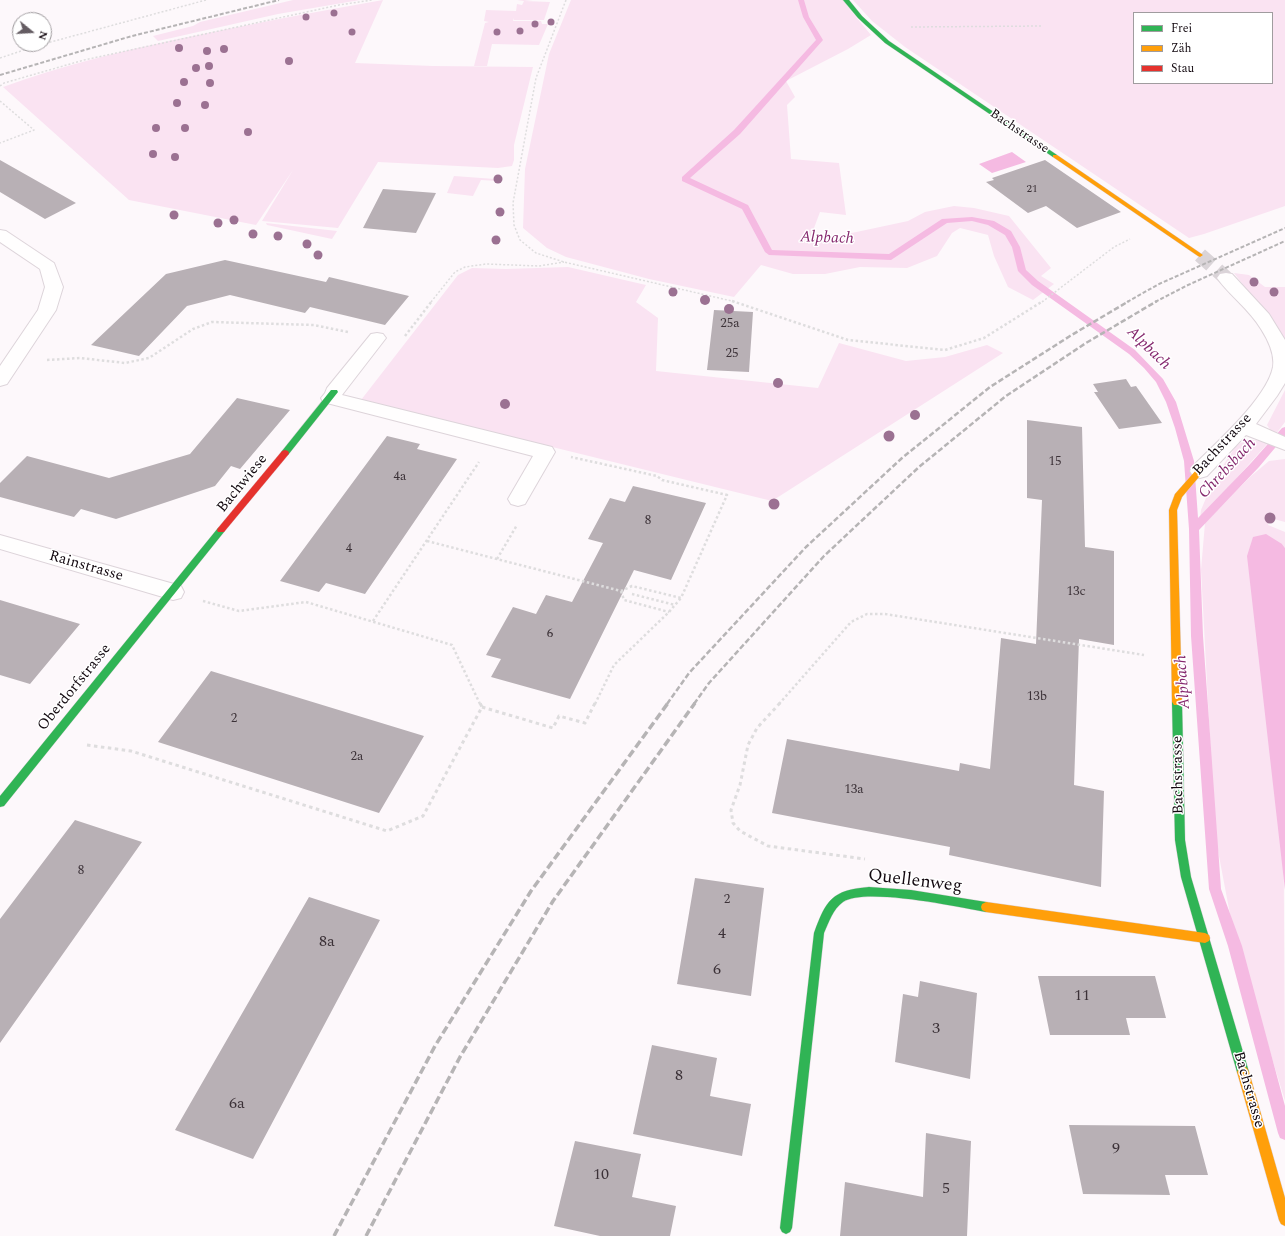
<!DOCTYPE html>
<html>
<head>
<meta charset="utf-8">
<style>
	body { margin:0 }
	#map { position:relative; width:1285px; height:1236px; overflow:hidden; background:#fdf8fb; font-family:Spectral,serif }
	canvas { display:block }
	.legend { position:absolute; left:1133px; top:12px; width:140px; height:72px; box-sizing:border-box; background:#fff; border:1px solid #a09c9f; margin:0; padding:5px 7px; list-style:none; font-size:12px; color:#12080f }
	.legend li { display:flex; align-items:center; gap:8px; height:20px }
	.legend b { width:20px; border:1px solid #a09c9f }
	.north { position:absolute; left:12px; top:12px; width:40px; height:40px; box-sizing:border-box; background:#fff; border:1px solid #a09c9f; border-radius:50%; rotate:108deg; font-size:11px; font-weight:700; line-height:16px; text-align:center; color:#12080f }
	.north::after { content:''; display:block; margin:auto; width:14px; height:18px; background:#645c62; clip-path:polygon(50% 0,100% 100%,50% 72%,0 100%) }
</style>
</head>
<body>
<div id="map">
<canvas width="1285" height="1236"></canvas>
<ul class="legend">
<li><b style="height:5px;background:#30b455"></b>Frei</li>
<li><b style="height:5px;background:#ff9f0a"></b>Zäh</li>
<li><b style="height:5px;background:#e5322d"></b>Stau</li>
</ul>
<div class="north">N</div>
</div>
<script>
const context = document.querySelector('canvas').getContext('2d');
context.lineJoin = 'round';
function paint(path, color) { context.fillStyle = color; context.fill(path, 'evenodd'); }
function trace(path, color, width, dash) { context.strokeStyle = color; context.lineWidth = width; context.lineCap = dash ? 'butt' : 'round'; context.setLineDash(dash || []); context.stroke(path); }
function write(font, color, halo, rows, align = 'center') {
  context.font = font + ' Spectral,serif'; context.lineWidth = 3; context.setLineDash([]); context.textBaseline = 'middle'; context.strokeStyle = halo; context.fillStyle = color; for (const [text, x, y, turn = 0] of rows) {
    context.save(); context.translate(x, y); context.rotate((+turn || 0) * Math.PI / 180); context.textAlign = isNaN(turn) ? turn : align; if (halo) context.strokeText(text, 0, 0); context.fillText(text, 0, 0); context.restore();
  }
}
const green = new Path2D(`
	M 293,0 L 360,0 L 278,14 L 158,41 L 153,36 L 193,26 L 200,22 Z
	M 383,0 L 355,63 L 433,66 L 533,67 L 514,145 L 514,160 L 512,166 L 498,168 L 378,162 L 338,228 L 262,221 L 293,170 L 256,225 L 129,200 L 3,87 C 60,66 119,52 178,39 C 246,25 314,12 383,0 Z
	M 517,0 L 533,0 L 524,1 L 550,2 L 544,20 L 514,20 L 514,18 L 513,21 L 541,21 L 542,24 L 548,24 L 539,45 L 492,44 L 487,66 L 474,66 L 485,23 L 489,22 L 484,21 L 486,10 L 516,11 L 517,4 L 522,5 L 524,1 Z
	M 571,0 L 842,0 L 871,35 L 848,49 L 786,81 L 795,97 L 787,105 L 791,159 L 839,163 L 846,215 L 820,212 L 808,244 L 833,237 L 908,221 L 925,212 L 954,206 L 974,208 L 1009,216 L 1051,268 L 1041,276 L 1054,284 L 1033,300 L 1008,287 L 994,256 L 988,235 L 960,228 L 952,233 L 937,256 L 907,268 L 860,267 L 825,274 L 793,274 L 761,265 L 734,297 L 649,279 L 566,257 L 547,248 L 523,228 L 525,169 L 549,54 Z
	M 853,0 L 1285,0 L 1285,206 L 1204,234 L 1189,238 L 905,47 L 872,21 ZM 1134,13 L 1272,13 L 1272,83 L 1134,83 Z
	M 454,176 L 495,179 L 498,179 L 498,181 L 481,180 L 473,196 L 447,193 Z
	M 266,223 L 337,231 L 332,239 L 267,225 Z
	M 568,267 L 646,285 L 636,302 L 658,318 L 656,371 L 818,388 L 839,343 L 906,361 L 945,357 L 987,345 L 1003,353 L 772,501 L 361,400 L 458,275 L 472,268 L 506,269 Z
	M 1234,273 L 1249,275 L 1265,287 L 1285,287 L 1285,340 Z
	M 1285,390 L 1285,422 L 1276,434 L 1271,431 L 1267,425 Z
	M 1247,439 L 1262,441 L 1268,443 L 1200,519 L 1201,510 L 1214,479 L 1236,446 Z
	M 1285,459 L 1285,522 L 1270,518 L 1268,525 L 1285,532 L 1285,548 L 1282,544 L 1285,1101 L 1233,930 L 1215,835 L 1201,570 L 1205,523 L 1250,477 L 1269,461 Z`);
const water = new Path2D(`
	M 1012,152 L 1026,162 L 992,173 L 979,164 Z
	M 1266,534 L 1282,544 L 1285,548 L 1285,890 L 1247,556 L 1253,537 Z`);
const stream = new Path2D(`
	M 798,0 L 804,0 L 809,17 L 823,40 L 740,134 L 690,178 L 748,205 L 772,250 L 889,254 L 942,219 L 972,217 L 994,221 L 1011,231 L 1020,247 L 1026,270 L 1038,281 L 1135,350 L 1163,379 L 1176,402 L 1194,461 L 1198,518 L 1251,463 L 1282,428 L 1285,427 L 1285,436 L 1259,467 L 1199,530 L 1203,636 L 1221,889 L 1242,946 L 1285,1106 L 1285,1140 L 1280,1138 L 1278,1133 L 1228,946 L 1209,889 L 1191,636 L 1189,529 L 1184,461 L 1175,428 L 1166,402 L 1156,382 L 1144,368 L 1129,354 L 1032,285 L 1018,271 L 1012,247 L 1005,235 L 988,225 L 972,221 L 947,223 L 891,260 L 769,255 L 765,252 L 742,209 L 682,181 L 682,177 L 734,130 L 816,40 L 803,17 Z`);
const building = new Path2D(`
	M 0,160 L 76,203 L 45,219 L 0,192 Z
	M 1045,160 L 1121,212 L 1077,228 L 1046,206 L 1028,213 L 986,182 L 994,180 L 992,178 Z
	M 383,189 L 436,193 L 416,233 L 363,228 Z
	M 225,260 L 326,282 L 329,277 L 409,296 L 385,325 L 310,307 L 305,313 L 230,295 L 187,306 L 139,356 L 91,345 L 166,274 Z
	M 714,310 L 753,312 L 749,372 L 707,370 Z
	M 1126,379 L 1131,387 L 1136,386 L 1162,423 L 1119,429 L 1094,392 L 1098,392 L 1093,384 Z
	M 237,398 L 290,410 L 240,469 L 231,466 L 215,486 L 116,519 L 81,509 L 74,517 L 0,497 L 0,483 L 27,456 L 109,478 L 190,454 Z
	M 1027,420 L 1082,427 L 1085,547 L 1114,551 L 1114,645 L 1079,639 L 1074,785 L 1104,791 L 1101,887 L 949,855 L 950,847 L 772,813 L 787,739 L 959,771 L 960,763 L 990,769 L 1001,638 L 1036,644 L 1042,500 L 1027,498 Z
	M 387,436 L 420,444 L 417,449 L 457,459 L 365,594 L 326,583 L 319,592 L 280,581 Z
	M 633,486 L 706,503 L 671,580 L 634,570 L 570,699 L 491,677 L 501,659 L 486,655 L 513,607 L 536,614 L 546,595 L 572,602 L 603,543 L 588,539 L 610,498 L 625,502 Z
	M 0,600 L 80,624 L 30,684 L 0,675 Z
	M 211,671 L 424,736 L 379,813 L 158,742 Z
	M 75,820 L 142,842 L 0,1043 L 0,919 Z
	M 695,878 L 764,888 L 751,996 L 677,984 Z
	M 309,897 L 380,920 L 253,1159 L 175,1130 Z
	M 1038,976 L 1155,976 L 1166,1018 L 1126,1018 L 1130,1035 L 1050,1035 Z
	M 920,981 L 977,993 L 970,1079 L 895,1062 L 903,994 L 918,997 Z
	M 652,1045 L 717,1058 L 710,1096 L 751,1104 L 742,1156 L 633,1134 Z
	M 1069,1125 L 1195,1126 L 1208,1175 L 1165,1175 L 1170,1195 L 1083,1194 Z
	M 926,1133 L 971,1141 L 967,1236 L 840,1236 L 845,1182 L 923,1197 Z
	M 575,1141 L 641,1154 L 632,1197 L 676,1206 L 670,1236 L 600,1236 L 554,1226 Z`);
const secondaryTunnel = new Path2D(`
	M 1200,255 L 1226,278`);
const pathFar2 = new Path2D(`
	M 566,0 L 536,78 L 513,203 L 514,225 L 520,240 L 536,253 L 564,262 L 736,302
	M 911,27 L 1043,26
	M 0,58 L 36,46 L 206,0
	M 0,86 L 4,83 L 84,60 L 339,5 L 372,0
	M 0,101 L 34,130 L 0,143
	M 431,302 L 455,272 L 465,267 L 486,264 L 539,266 L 564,262
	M 1042,302 L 1114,247 L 1130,239`);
const pathFar1 = new Path2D(`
	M 732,301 L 848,340 L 945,350 L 984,338 L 1043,301
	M 405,336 L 432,301
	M 47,360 L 80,358 L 125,363 L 149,358 L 193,329 L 212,322 L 314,325 L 348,332
	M 427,541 L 621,591 L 632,586 L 681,598 L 727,495 L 662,480 L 657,476 L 571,457
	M 497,559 L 517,525
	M 621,591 L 624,600 L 669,612
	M 632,594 L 675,605
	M 203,601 L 239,611 L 306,602 L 452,645 L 480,704
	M 373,621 L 479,462
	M 595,704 L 614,665 L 669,612 L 681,598
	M 779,704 L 851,622 L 867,614 L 885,614 L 1144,655`);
const path = new Path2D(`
	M 780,703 L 757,728 L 748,745 L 740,785 L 731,810 L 733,823 L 740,831 L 768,846 L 865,859
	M 482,707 L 553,728 L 559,716 L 585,723 L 595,703
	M 87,745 L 131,751 L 387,831 L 423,816 L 482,707 L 480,703`);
const lane = new Path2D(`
	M 377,333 L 383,334 L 386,338 L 342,395 L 552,447 L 555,452 L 525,504 L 518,506 L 511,504 L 508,499 L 533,456 L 323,402 L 321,398 L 325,393 L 327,388 L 371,334 Z`);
const street = new Path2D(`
	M 0,230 L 6,231 L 54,263 L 63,287 L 56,310 L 7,384 L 0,386 L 0,366 L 38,310 L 45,287 L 40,269 L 0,242 Z
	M 1226,273 L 1232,274 L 1269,314 L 1285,340 L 1285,383 L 1277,396 L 1256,424 L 1285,437 L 1285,450 L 1246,435 L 1207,476 L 1200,478 L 1193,476 L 1190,471 L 1193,466 C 1216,443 1267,398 1273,367 C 1275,354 1268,340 1261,329 C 1249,309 1230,296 1217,278 L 1220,274 Z
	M 0,535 L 181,586 L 184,592 L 181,598 L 173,600 L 0,549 Z`);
const fast = new Path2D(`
	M 843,0 L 849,0 L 862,16 L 889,41 L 1057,155 L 1057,157 L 1053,157 L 885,43 L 858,18 Z
	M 331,390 L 337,390 L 338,392 L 288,455 L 282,455 L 281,453 L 282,451 Z
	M 221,527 L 224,528 L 225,530 L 224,532 L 4,806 L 0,807 L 0,796 L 218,528 Z
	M 1177,698 L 1180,699 L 1182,702 L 1185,840 L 1191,877 L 1249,1072 L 1247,1076 L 1243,1078 L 1239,1076 L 1237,1072 L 1181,877 L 1175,840 L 1172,702 L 1174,699 Z
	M 869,887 L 911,890 L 986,902 L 990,904 L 991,907 L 990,910 L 986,912 C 958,907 865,887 843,902 C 833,909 829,922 824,933 L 792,1228 L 790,1232 L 786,1234 L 782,1232 L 780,1228 L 814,933 C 826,900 832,890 869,887 Z`);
const slow = new Path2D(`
	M 1053,155 L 1057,155 L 1203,255 L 1200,257 L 1198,256 L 1053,157 Z
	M 1200,468 L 1204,471 L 1182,497 L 1177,510 L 1182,702 L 1180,705 L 1174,705 L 1172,702 L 1169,510 L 1175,494 L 1197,469 Z
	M 986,902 L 1205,933 L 1209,935 L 1210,938 L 1209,941 L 1205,943 L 986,912 L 982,910 L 981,907 L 982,904 Z
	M 1243,1066 L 1247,1068 L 1249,1072 L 1285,1198 L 1285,1226 L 1281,1224 L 1279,1220 L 1237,1072 L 1239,1068 Z`);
const jam = new Path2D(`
	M 285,450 L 288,451 L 289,453 L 288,455 L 224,532 L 218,532 L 217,530 L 218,528 L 282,451 Z`);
const railFar2 = new Path2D(`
	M 0,75 L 132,36 L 279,0
	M 1127,302 L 1159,284 L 1285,228
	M 1155,302 L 1188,285 L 1285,241`);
const railFar1 = new Path2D(`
	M 667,704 L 689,673 L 806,547 L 902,458 L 990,387 L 1070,336 L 1129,301
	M 694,704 L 709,683 L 824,556 L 919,467 L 1006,396 L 1086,343 L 1157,301`);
const rail = new Path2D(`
	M 334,1236 L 435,1046 L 531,891 L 668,703
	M 366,1236 L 460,1057 L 553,901 L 695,703`);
const trees = [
	[334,13,3.5],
	[306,17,3.5],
	[551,22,3.5],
	[535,24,3.5],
	[520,31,3.5],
	[352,32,3.5],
	[497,32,3.5],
	[179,48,4],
	[224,49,4],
	[207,51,4],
	[289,61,4],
	[209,66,4],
	[196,68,4],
	[184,82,4],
	[210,83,4],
	[177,103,4],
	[205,105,4],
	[156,128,4],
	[185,128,4],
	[248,132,4],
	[153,154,4],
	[175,157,4],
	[498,179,4.5],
	[500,212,4.5],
	[174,215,4.5],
	[234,220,4.5],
	[218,223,4.5],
	[253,234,4.5],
	[278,236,4.5],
	[496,240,4.5],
	[307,244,4.5],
	[318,255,4.5],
	[1254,282,4.5],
	[673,292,4.5],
	[1274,292,4.5],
	[705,300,5],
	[729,309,5],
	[778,383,5],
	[505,404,5],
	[915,415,5],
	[889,436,5.5],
	[774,504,5.5],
	[1270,518,5.5]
];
const farNumbernames = [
	["21",1032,190]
];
const farStreetnames = [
	["Bachstrasse",1019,132,34]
];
const numberNames = [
	["25a",730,324],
	["25",732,354],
	["15",1055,462],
	["4a",400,477],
	["8",648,521],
	["4",349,549],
	["13c",1076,592],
	["6",550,634],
	["13b",1037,697],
	["2",234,719],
	["2a",357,757],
	["13a",854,790],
	["8",81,871],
	["2",727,900]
];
const streetNames = [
	["Bachstrasse",1223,445,-47],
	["Bachwiese",243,484,-51],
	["Rainstrasse",86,567,16],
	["Oberdorfstrasse",75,688,-51],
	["Bachstrasse",1179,775,-91],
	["Bachstrasse",1248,1090,74]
];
const waterNames = [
	["Alpbach",827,239,2],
	["Alpbach",1148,349,44],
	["Chrebsbach",1228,469,-47],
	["Alpbach",1184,682,-94]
];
const nearNumbernames = [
	["4",722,935],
	["8a",327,943],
	["6",717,971],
	["11",1082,997],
	["3",936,1030],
	["8",679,1077],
	["6a",237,1105],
	["9",1116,1150],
	["10",601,1176],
	["5",946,1190]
];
const nearStreetnames = [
	["Quellenweg",915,882,7]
];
paint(green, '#fae3f2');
paint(water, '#f5bae2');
paint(stream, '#f5bae2');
paint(building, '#b8b0b5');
trace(secondaryTunnel, '#dad4d8', 15, [15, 8]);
trace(lane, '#ddd4da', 2);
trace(street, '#ddd4da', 2);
trace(fast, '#ddd4da', 1);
trace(slow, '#ddd4da', 1);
trace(jam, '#ddd4da', 1);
trace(pathFar2, '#deddde', 1.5, [2, 2]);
trace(pathFar1, '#deddde', 2.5, [2.5, 2.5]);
trace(path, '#deddde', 3, [3.5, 3.5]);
paint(lane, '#fffefe');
paint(street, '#fffefe');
paint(fast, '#30b455');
paint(slow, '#ff9f0a');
paint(jam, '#e5322d');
trace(railFar2, '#b6b4b5', 2, [4, 2]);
trace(railFar1, '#b6b4b5', 2.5, [5.5, 2.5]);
trace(rail, '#b6b4b5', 3.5, [8, 3.5]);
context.fillStyle = '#9b7192';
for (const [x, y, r] of trees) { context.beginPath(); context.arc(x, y, r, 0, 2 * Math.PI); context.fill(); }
write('11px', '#3c3238', null, farNumbernames);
write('13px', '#12080f', '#fff', farStreetnames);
write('13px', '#3c3238', null, numberNames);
write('15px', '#12080f', '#fff', streetNames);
write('italic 16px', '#85286e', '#fff', waterNames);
write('16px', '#3c3238', null, nearNumbernames);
write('18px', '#12080f', '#fff', nearStreetnames);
</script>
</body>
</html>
